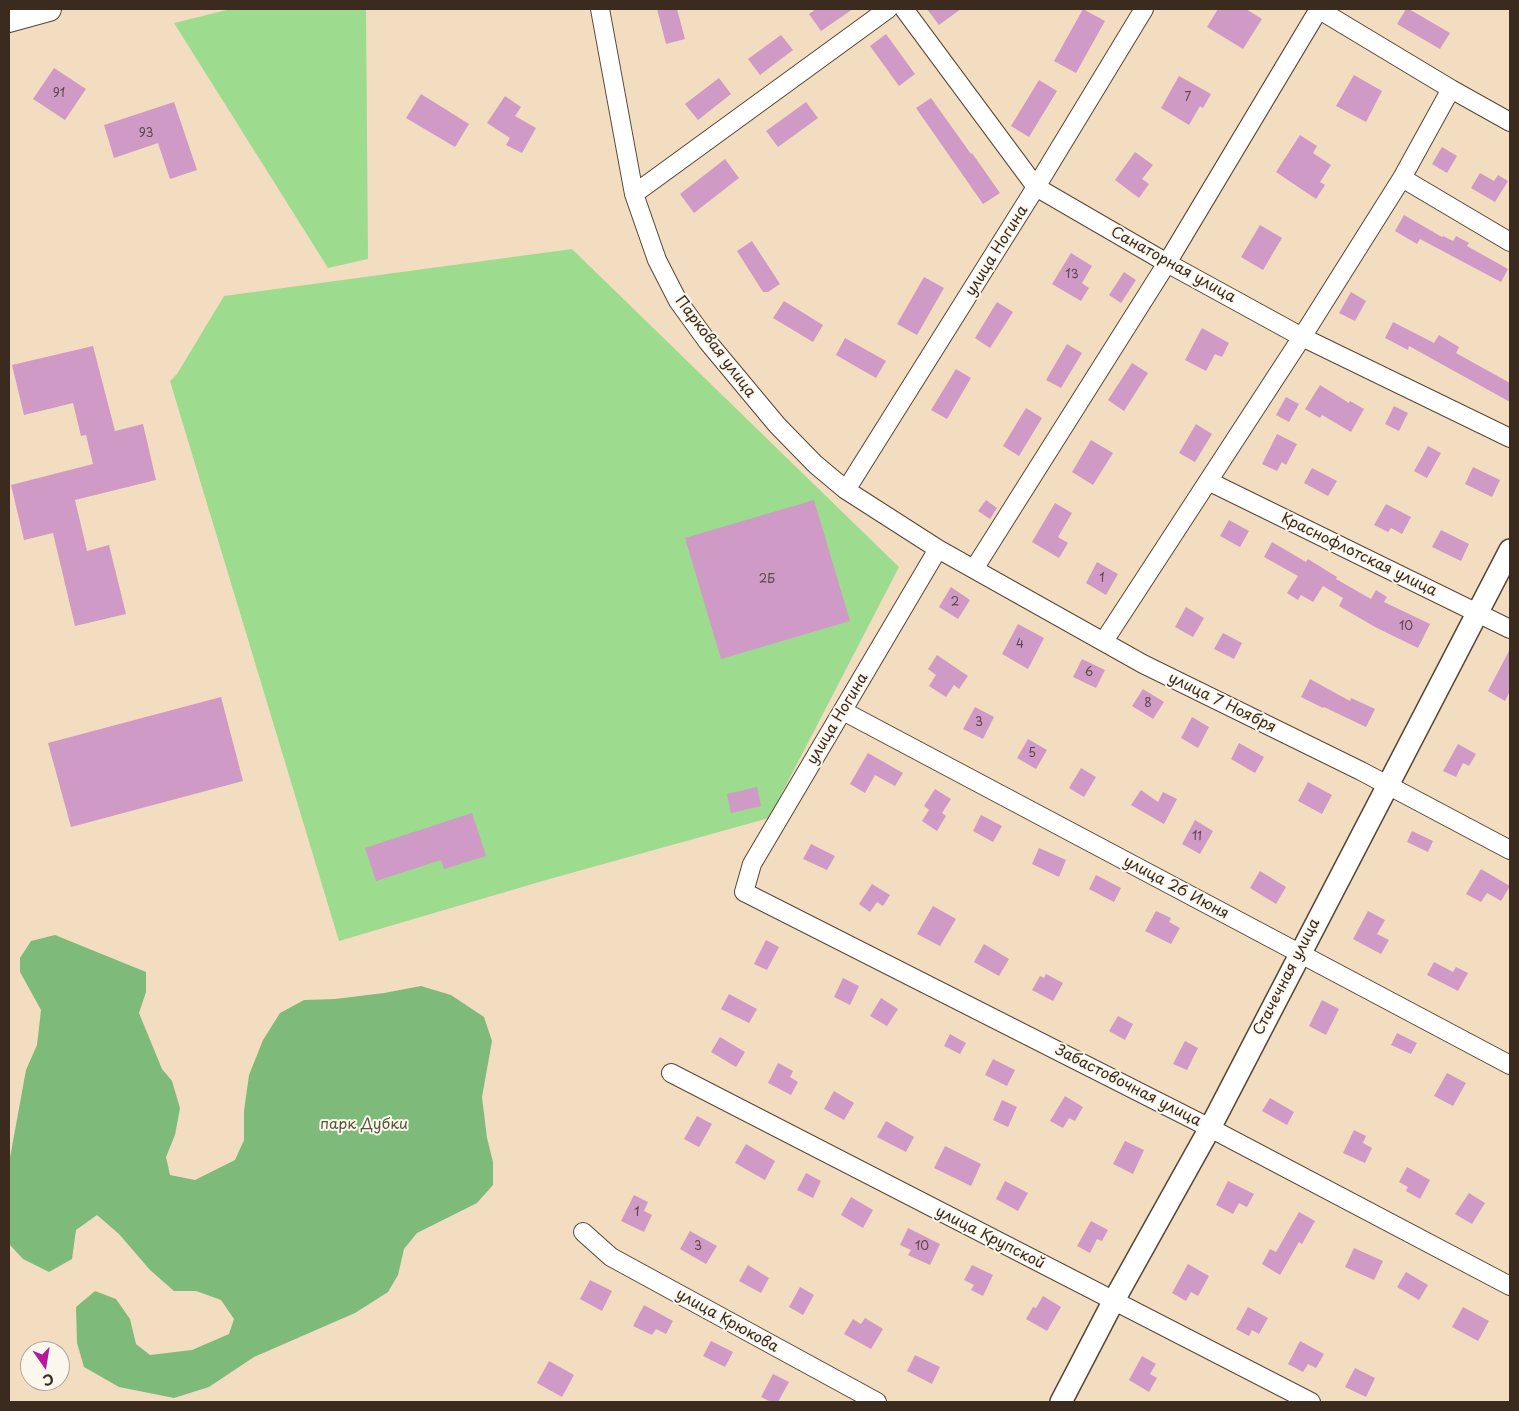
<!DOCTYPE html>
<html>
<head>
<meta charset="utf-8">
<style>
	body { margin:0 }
	#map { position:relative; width:1519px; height:1411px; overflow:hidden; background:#f3ddc0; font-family:"Playpen Sans",sans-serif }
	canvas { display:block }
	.frame { position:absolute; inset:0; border:10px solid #3b2a1e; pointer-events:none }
	.north { position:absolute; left:20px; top:1341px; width:50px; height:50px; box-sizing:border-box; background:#fbf7ec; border:1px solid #aea59a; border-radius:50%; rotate:167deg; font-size:14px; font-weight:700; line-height:20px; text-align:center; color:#3b2a1e }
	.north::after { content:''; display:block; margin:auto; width:18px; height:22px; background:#b5179e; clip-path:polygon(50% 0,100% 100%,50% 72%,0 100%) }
</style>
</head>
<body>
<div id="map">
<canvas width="1519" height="1411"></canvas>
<div class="frame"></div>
<div class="north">С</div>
</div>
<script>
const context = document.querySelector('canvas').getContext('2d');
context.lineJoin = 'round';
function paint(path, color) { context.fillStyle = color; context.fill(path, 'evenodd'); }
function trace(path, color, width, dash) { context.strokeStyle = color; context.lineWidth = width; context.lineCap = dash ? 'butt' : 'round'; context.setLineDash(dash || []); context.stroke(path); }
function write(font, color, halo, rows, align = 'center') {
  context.font = font + ' "Playpen Sans",sans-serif'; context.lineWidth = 4; context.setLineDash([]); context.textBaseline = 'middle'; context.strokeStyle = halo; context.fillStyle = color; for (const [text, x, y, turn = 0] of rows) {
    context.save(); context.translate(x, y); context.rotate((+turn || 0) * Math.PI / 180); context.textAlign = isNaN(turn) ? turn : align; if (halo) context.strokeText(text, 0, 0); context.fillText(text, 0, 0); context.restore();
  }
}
const green = new Path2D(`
	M 231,9 L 366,9 L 368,259 L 328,268 L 174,23 Z
	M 572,249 L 899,567 L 769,818 L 546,880 L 339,941 L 170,381 L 177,374 L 224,296 Z`);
const forest = new Path2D(`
	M 55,935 L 146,972 L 146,992 L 139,1013 L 162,1069 L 172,1081 L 180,1108 L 175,1135 L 166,1157 L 170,1175 L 195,1180 L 235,1160 L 244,1140 L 244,1111 L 249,1075 L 263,1040 L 280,1013 L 304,1000 L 335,999 L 384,993 L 421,986 L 451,995 L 484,1017 L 492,1041 L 482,1097 L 487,1138 L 493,1162 L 493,1185 L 477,1203 L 417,1233 L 404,1249 L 398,1275 L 388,1292 L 355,1313 L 254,1357 L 209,1387 L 174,1398 L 119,1387 L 84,1367 L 77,1343 L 76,1307 L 95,1291 L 116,1299 L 130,1319 L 136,1344 L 150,1355 L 192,1350 L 229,1334 L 234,1319 L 221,1300 L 196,1291 L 174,1291 L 150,1270 L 119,1234 L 97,1215 L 76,1230 L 72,1259 L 49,1272 L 23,1259 L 9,1244 L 9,1163 L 26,1070 L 37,1045 L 41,1010 L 20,972 L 20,958 L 31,941 Z`);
const building = new Path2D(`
	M 657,9 L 677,9 L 685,39 L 666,44 Z
	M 816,9 L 853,9 L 821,31 L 809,14 Z
	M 927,9 L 961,9 L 939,25 Z
	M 1083,9 L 1105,21 L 1076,73 L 1054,61 Z
	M 1218,9 L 1246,9 L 1262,19 L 1243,49 L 1207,27 Z
	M 1406,9 L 1409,9 L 1450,33 L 1440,49 L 1397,24 Z
	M 886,34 L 915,74 L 899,86 L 870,46 Z
	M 781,35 L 793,50 L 760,75 L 748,59 Z
	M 54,68 L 86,89 L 65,120 L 33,99 Z
	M 1354,75 L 1382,91 L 1366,122 L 1336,106 Z
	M 1179,76 L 1211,94 L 1203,108 L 1200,106 L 1189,125 L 1161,108 Z
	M 719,78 L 731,94 L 698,120 L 685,104 Z
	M 1039,80 L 1057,91 L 1029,137 L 1011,126 Z
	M 421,94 L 469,124 L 455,147 L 406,118 Z
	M 505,96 L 521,107 L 515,116 L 536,128 L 522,153 L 506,145 L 510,138 L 487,123 Z
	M 931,98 L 971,154 L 972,153 L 1000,193 L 983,204 L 916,108 Z
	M 174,102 L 197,170 L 170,179 L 158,143 L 114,158 L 104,125 Z
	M 806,102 L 818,118 L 778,147 L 766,131 Z
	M 1300,135 L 1317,146 L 1313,153 L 1331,165 L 1320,182 L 1325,185 L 1316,199 L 1276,172 Z
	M 1442,147 L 1457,156 L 1447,173 L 1432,164 Z
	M 1135,152 L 1153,165 L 1142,179 L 1149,184 L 1139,198 L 1115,180 Z
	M 725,159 L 739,178 L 694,213 L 680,194 Z
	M 1480,173 L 1494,181 L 1498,175 L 1508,181 L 1495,202 L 1471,188 Z
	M 1404,215 L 1442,237 L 1443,236 L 1453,241 L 1456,236 L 1469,243 L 1467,246 L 1508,269 L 1501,282 L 1420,239 L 1417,244 L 1395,231 Z
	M 1260,225 L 1282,238 L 1263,270 L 1241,257 Z
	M 752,241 L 780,284 L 768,292 L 763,292 L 737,251 Z
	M 1071,253 L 1092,266 L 1082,283 L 1089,288 L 1081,301 L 1052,284 Z
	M 1124,272 L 1136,280 L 1121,303 L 1109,295 Z
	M 924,277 L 944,288 L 917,335 L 897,324 Z
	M 1351,292 L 1366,301 L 1355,321 L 1339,313 Z
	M 784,301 L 823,325 L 813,342 L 773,318 Z
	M 997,302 L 1013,312 L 990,348 L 975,338 Z
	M 1393,322 L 1434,343 L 1439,335 L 1459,347 L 1456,353 L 1510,383 L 1510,402 L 1409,346 L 1408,350 L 1385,338 Z
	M 1202,328 L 1229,343 L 1222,357 L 1215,354 L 1206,371 L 1185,360 Z
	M 845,338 L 886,361 L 876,378 L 836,355 Z
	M 1067,344 L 1082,353 L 1061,388 L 1046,380 Z
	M 93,346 L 115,431 L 143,424 L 156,480 L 75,500 L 87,551 L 109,545 L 126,614 L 75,626 L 53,533 L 24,540 L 11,485 L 93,464 L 86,435 L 81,436 L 73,403 L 24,415 L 12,365 Z
	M 1132,363 L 1148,373 L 1124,411 L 1108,400 Z
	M 956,369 L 971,378 L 947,419 L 931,410 Z
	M 1320,385 L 1349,403 L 1350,401 L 1364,409 L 1351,432 L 1322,415 L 1320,418 L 1305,409 Z
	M 1286,397 L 1299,404 L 1289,422 L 1276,415 Z
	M 1394,406 L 1408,413 L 1399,431 L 1385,424 Z
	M 1026,408 L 1042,418 L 1019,456 L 1003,446 Z
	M 1196,424 L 1212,434 L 1195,462 L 1179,453 Z
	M 1277,434 L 1297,444 L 1286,465 L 1282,462 L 1277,471 L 1262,464 Z
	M 1091,440 L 1113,453 L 1093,485 L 1072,472 Z
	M 1428,446 L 1441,453 L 1427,478 L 1414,471 Z
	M 1473,467 L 1500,480 L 1492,497 L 1465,484 Z
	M 1312,468 L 1337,481 L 1328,496 L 1304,483 Z
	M 814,500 L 850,621 L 721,659 L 685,538 Z
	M 986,500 L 997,508 L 990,519 L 978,511 Z
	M 1055,503 L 1072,513 L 1058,537 L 1068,543 L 1059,558 L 1032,542 Z
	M 1386,504 L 1411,517 L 1402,534 L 1391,528 L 1388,532 L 1374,525 Z
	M 1229,520 L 1249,531 L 1240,547 L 1220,536 Z
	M 1441,530 L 1469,544 L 1461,561 L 1432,547 Z
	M 1272,542 L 1306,562 L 1308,559 L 1337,577 L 1336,579 L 1371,599 L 1376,590 L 1387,597 L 1384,602 L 1430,624 L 1418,648 L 1375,627 L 1339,606 L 1343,598 L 1323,586 L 1313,602 L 1301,595 L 1298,600 L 1287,593 L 1298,576 L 1264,557 Z
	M 1097,562 L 1118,574 L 1106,595 L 1086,583 Z
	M 951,587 L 970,600 L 958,619 L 939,607 Z
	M 1186,607 L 1204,618 L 1193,637 L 1175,627 Z
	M 1018,624 L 1044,638 L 1028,669 L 1002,654 Z
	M 1223,633 L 1242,643 L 1234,659 L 1214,649 Z
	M 1510,649 L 1510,691 L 1505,701 L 1488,691 Z
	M 937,655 L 968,676 L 959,689 L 954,685 L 946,697 L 929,686 L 936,675 L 928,669 Z
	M 1082,659 L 1105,670 L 1096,688 L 1073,677 Z
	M 1310,679 L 1350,701 L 1351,698 L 1375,709 L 1366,727 L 1324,707 L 1323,708 L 1301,697 Z
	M 1143,689 L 1164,702 L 1153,719 L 1132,706 Z
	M 221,697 L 243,781 L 71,827 L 48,743 Z
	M 975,707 L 994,717 L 983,739 L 963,729 Z
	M 1192,717 L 1209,727 L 1198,748 L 1181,738 Z
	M 1028,739 L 1047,750 L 1036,769 L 1017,758 Z
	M 1239,743 L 1264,757 L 1255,773 L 1231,759 Z
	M 1458,744 L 1476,754 L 1469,766 L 1463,763 L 1456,777 L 1443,771 Z
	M 868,753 L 903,773 L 895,786 L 875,775 L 865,793 L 850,784 Z
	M 1081,768 L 1096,777 L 1084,797 L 1069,788 Z
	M 1308,782 L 1332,795 L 1322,814 L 1298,801 Z
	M 757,787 L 761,806 L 731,813 L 727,794 Z
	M 935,789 L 951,799 L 942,813 L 946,816 L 937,831 L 922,821 L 929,810 L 924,806 Z
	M 1141,790 L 1158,802 L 1163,792 L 1177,799 L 1164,824 L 1131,805 Z
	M 472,813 L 486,856 L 444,869 L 441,860 L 376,881 L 365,848 Z
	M 981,815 L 1002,826 L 993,842 L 973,831 Z
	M 1195,820 L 1213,831 L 1200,854 L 1182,844 Z
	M 1412,831 L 1433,841 L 1428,852 L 1407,842 Z
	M 811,844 L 835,856 L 827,870 L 803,859 Z
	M 1039,848 L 1066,860 L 1059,877 L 1032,864 Z
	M 1481,869 L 1510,886 L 1501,901 L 1487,893 L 1481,902 L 1466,894 Z
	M 1260,871 L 1286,887 L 1276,904 L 1250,888 Z
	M 1096,875 L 1121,888 L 1114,902 L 1089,889 Z
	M 872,884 L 890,895 L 883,906 L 877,902 L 870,912 L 859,904 Z
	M 933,906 L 956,919 L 940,946 L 917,934 Z
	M 1156,911 L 1171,918 L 1169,922 L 1180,928 L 1171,944 L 1145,931 Z
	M 1368,911 L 1385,920 L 1377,934 L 1389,940 L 1381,954 L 1353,939 Z
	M 766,940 L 779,947 L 767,970 L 754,964 Z
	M 984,944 L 1009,959 L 999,976 L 974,962 Z
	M 1434,962 L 1453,972 L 1456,967 L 1468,973 L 1458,991 L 1427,975 Z
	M 1046,974 L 1063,983 L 1053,1001 L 1032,990 L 1040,976 L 1044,978 Z
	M 843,978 L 859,986 L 850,1005 L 834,997 Z
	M 729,994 L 757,1009 L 749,1023 L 721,1009 Z
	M 881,998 L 898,1009 L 887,1026 L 870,1016 Z
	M 1322,1000 L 1339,1009 L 1326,1035 L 1309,1026 Z
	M 1118,1016 L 1133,1024 L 1125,1040 L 1109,1031 Z
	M 1397,1033 L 1417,1043 L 1411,1054 L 1391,1045 Z
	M 950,1034 L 966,1043 L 960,1054 L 944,1046 Z
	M 720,1037 L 745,1052 L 736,1067 L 711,1052 Z
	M 1185,1041 L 1198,1048 L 1187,1070 L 1173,1064 Z
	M 993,1059 L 1015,1070 L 1007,1086 L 985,1075 Z
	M 778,1063 L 793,1071 L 790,1077 L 798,1082 L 791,1095 L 768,1083 Z
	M 1447,1073 L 1466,1083 L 1453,1106 L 1434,1096 Z
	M 834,1091 L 854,1103 L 844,1120 L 824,1109 Z
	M 1065,1096 L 1083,1107 L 1075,1121 L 1069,1118 L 1063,1128 L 1050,1121 Z
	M 1270,1098 L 1294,1112 L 1287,1125 L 1262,1111 Z
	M 1002,1100 L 1017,1107 L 1008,1127 L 993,1120 Z
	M 697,1116 L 712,1124 L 699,1147 L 684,1139 Z
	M 886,1121 L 914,1137 L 906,1152 L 877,1137 Z
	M 1354,1130 L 1366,1136 L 1363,1143 L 1372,1148 L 1365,1163 L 1343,1153 Z
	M 1125,1141 L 1144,1150 L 1133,1174 L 1113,1164 Z
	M 746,1144 L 775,1161 L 765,1180 L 735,1163 Z
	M 945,1146 L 981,1164 L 971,1186 L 934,1168 Z
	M 1407,1167 L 1430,1180 L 1420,1199 L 1406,1191 L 1408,1187 L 1399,1182 Z
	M 806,1173 L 821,1181 L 813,1198 L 797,1190 Z
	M 1005,1181 L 1028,1193 L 1018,1211 L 996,1199 Z
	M 1228,1181 L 1254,1194 L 1247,1207 L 1239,1203 L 1233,1214 L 1216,1205 Z
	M 1469,1193 L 1485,1203 L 1472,1224 L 1455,1214 Z
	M 634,1195 L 648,1202 L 644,1211 L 652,1215 L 644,1232 L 621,1221 Z
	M 851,1197 L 873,1210 L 863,1228 L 841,1215 Z
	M 1299,1212 L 1315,1221 L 1302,1244 L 1299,1242 L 1280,1275 L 1262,1264 L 1270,1249 L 1276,1252 Z
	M 1091,1221 L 1108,1230 L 1102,1241 L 1097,1239 L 1090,1253 L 1077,1246 Z
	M 908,1228 L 940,1244 L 930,1265 L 908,1255 L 911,1250 L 900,1245 Z
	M 690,1231 L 717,1246 L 706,1264 L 680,1249 Z
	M 1354,1248 L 1383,1261 L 1374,1280 L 1345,1267 Z
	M 1188,1264 L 1209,1276 L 1198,1296 L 1191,1292 L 1186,1301 L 1172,1293 Z
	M 748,1265 L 769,1278 L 761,1293 L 739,1281 Z
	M 972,1265 L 993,1275 L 983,1296 L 971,1290 L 974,1285 L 964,1280 Z
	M 1406,1272 L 1428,1285 L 1419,1300 L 1397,1287 Z
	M 590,1280 L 612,1291 L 602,1311 L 580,1299 Z
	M 800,1287 L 814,1295 L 803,1315 L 789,1307 Z
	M 1043,1296 L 1061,1307 L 1047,1331 L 1026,1319 L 1033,1307 L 1036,1308 Z
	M 644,1305 L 673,1321 L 666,1334 L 656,1329 L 652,1335 L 633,1326 Z
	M 1248,1307 L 1268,1318 L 1259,1334 L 1252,1330 L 1249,1336 L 1236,1329 Z
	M 1463,1307 L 1489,1321 L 1478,1341 L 1452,1327 Z
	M 865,1318 L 883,1329 L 871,1349 L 844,1334 L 853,1319 L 861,1324 Z
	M 711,1341 L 733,1352 L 725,1367 L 703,1356 Z
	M 1300,1341 L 1324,1354 L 1316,1368 L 1308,1364 L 1303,1372 L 1288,1364 Z
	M 915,1355 L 940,1367 L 932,1384 L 907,1371 Z
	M 1142,1356 L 1156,1364 L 1150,1374 L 1157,1378 L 1149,1392 L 1129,1380 Z
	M 549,1361 L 574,1375 L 562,1397 L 537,1383 Z
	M 1355,1368 L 1375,1378 L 1366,1397 L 1345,1387 Z
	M 773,1374 L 789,1382 L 778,1402 L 771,1402 L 761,1397 Z`);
const minor = new Path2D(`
	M 600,9 L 634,194 L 657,260 L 678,301 L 707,341 L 777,425 L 815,464 L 846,490 L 938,549 L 1143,664 L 1361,771 L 1510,850
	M 904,9 L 1036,187 L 1167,263 L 1302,337 L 1510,438
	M 1318,9 L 1451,89 L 1510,122
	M 1402,178 L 1510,242
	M 634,194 L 888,9
	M 1208,481 L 1510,629
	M 846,490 L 1036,187 L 1144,9
	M 938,549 L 752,864 L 744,892 L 1210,1128 L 1510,1286
	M 974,569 L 1167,263 L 1319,9
	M 1104,641 L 1302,337 L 1402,178 L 1451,89
	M 843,711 L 1510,1065
	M 671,1073 L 1311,1402
	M 583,1232 L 611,1257 L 877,1402`);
const tertiary = new Path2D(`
	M 1061,1402 L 1113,1302 L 1210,1128 L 1510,550`);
const secondary = new Path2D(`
	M 9,20 L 49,9`);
const numberNames = [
	["91",59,94],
	["7",1188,98],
	["93",146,134],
	["13",1072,275],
	["1",1102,579],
	["2Б",767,580],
	["2",955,603],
	["10",1406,627],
	["4",1020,645],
	["6",1089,673],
	["8",1148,704],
	["3",979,723],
	["5",1032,754],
	["11",1197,837],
	["1",637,1213],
	["3",698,1247],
	["10",922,1247]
];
const streetNames = [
	["улица Ногина",997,251,-58],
	["Санаторная улица",1173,265,29],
	["Парковая улица",715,347,53],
	["Краснофлотская улица",1359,555,26],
	["улица 7 Ноября",1222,703,26],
	["улица Ногина",838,719,-59],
	["улица 26 Июня",1176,888,28],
	["Стачечная улица",1287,977,-63],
	["Забастовочная улица",1128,1086,27],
	["улица Крупской",990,1238,27],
	["улица Крюкова",727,1321,29]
];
const parkNames = [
	["парк Дубки",364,1125]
];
paint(green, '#9ddb8f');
paint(forest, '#7ebb7a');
paint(building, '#cf9ac5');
trace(minor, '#574536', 20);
trace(tertiary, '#574536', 24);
trace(secondary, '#574536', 26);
trace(minor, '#fff', 18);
trace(tertiary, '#fff', 21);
trace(secondary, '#fff', 24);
write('12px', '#604648', null, numberNames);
write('15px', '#3b2a1e', '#fbf7ec', streetNames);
write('15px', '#54563a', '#fbf7ec', parkNames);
</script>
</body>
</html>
